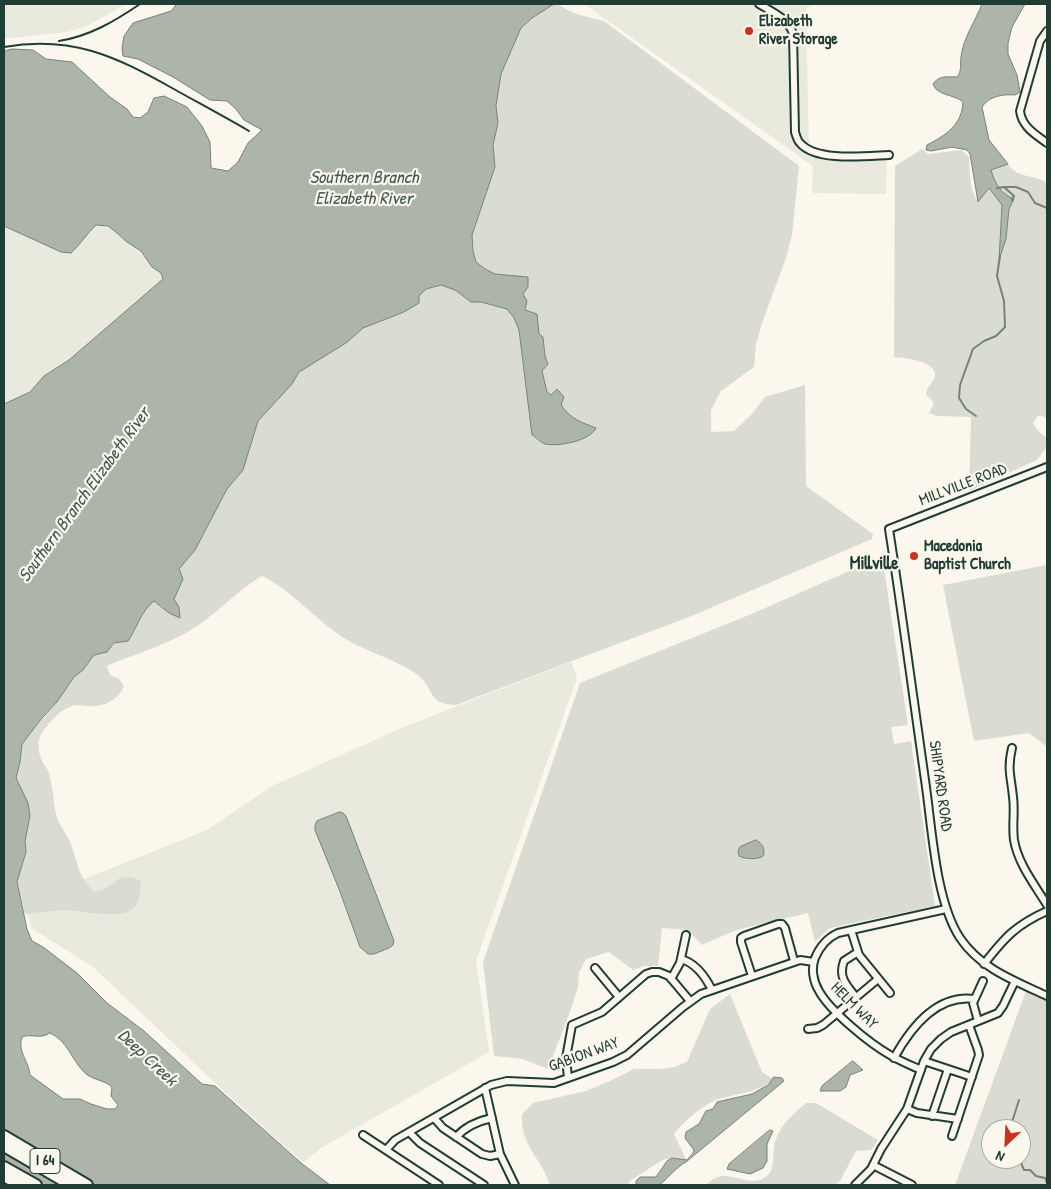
<!DOCTYPE html>
<html>
<head>
<meta charset="utf-8">
<style>
	body { margin:0 }
	#map { position:relative; width:1051px; height:1189px; overflow:hidden; background:#fbf7ec; font-family:"Patrick Hand",sans-serif }
	canvas { display:block }
	.frame { position:absolute; inset:0; border:5px solid #1f3d34; pointer-events:none }
	.north { position:absolute; left:981px; top:1119px; width:50px; height:50px; box-sizing:border-box; background:#fbf7ec; border:1px solid #a3ada2; border-radius:50%; rotate:205deg; font-size:14px; font-weight:700; line-height:20px; text-align:center; color:#1f3d34 }
	.north::after { content:''; display:block; margin:auto; width:18px; height:22px; background:#c8321e; clip-path:polygon(50% 0,100% 100%,50% 72%,0 100%) }
</style>
</head>
<body>
<div id="map">
<canvas width="1051" height="1189"></canvas>
<div class="frame"></div>
<div class="north">N</div>
</div>
<script>
const context = document.querySelector('canvas').getContext('2d');
context.lineJoin = 'round';
function paint(path, color) { context.fillStyle = color; context.fill(path, 'evenodd'); }
function trace(path, color, width, dash) { context.strokeStyle = color; context.lineWidth = width; context.lineCap = dash ? 'butt' : 'round'; context.setLineDash(dash || []); context.stroke(path); }
function write(font, color, halo, rows, align = 'center') {
  context.font = font + ' "Patrick Hand",sans-serif'; context.lineWidth = 4.5; context.setLineDash([]); context.textBaseline = 'middle'; context.strokeStyle = halo; context.fillStyle = color; for (const [text, x, y, turn = 0] of rows) {
    context.save(); context.translate(x, y); context.rotate((+turn || 0) * Math.PI / 180); context.textAlign = isNaN(turn) ? turn : align; if (halo) context.strokeText(text, 0, 0); context.fillText(text, 0, 0); context.restore();
  }
}
const built = new Path2D(`
	M 4,4 L 126,4 L 87,26 L 67,32 L 4,39 Z
	M 584,4 L 813,4 L 806,9 L 809,153 L 887,154 L 886,194 L 812,193 L 813,166 Z
	M 96,224 L 108,226 L 141,251 L 152,267 L 161,273 L 163,279 L 69,360 L 44,376 L 30,392 L 4,404 L 4,226 L 61,252 L 79,246 L 88,232 Z
	M 571,662 L 577,678 L 476,961 L 489,1052 L 321,1148 L 303,1163 L 216,1084 L 93,967 L 31,928 L 26,902 L 207,830 L 272,786 L 406,726 Z`);
const green = new Path2D(`
	M 554,4 C 560,4 565,9 572,12 C 582,16 593,18 604,21 L 799,166 L 792,235 L 786,258 L 762,323 L 756,344 L 754,367 L 721,391 L 711,410 L 711,432 L 734,431 L 751,415 L 765,397 L 805,385 L 806,486 L 873,534 L 872,539 L 694,615 L 456,705 C 426,704 435,689 419,676 C 396,658 361,651 338,634 C 312,616 291,590 262,576 C 233,593 212,620 182,635 C 158,648 132,655 107,666 L 110,675 L 119,679 L 124,686 C 119,700 102,708 87,706 C 81,706 78,704 72,706 C 61,709 50,722 43,731 C 36,741 38,752 43,763 C 45,767 48,769 49,773 C 53,786 53,801 56,814 C 58,824 66,832 70,842 C 78,862 77,876 95,892 C 117,889 115,868 141,881 C 140,889 140,901 135,907 C 123,921 79,910 63,910 C 50,911 37,913 25,914 L 17,882 L 26,852 L 25,841 L 30,815 L 16,778 L 20,762 L 22,744 L 57,702 L 74,677 L 83,670 L 94,655 L 107,652 L 142,615 L 147,606 L 153,601 L 169,613 L 180,617 L 179,607 L 174,599 L 183,579 L 179,569 L 195,550 L 226,489 L 243,470 L 258,421 L 292,384 L 299,372 L 346,343 L 363,328 L 404,312 L 419,303 L 419,296 L 426,289 L 441,285 L 455,290 L 471,302 L 481,302 L 507,309 L 514,318 L 519,330 L 532,435 L 544,444 L 596,428 C 571,419 563,416 557,390 L 551,395 L 547,392 L 542,371 L 548,364 L 545,356 L 543,337 L 539,334 L 538,319 L 525,310 L 523,294 L 528,277 L 495,274 L 485,269 L 476,262 L 473,251 L 472,235 L 495,167 L 493,145 L 498,123 L 496,106 L 501,74 L 521,28 L 532,18 Z
	M 922,149 L 928,154 L 961,150 L 969,157 C 970,172 969,189 978,202 L 989,188 L 1002,205 L 999,258 L 1006,239 L 1009,209 L 1006,196 L 995,184 L 991,170 L 1008,164 C 1017,179 1035,174 1047,183 L 1047,419 L 1042,416 L 1038,416 L 1033,423 L 1039,432 L 1046,437 L 1047,442 L 1045,449 L 1037,460 L 969,491 L 971,417 L 936,416 L 929,413 L 934,403 L 926,394 C 927,386 934,382 935,376 C 937,361 904,358 894,357 L 895,166 Z
	M 865,564 L 884,569 L 908,725 L 891,727 L 894,744 L 911,741 L 935,906 L 830,928 L 815,942 L 808,913 L 736,930 L 702,945 L 688,930 L 662,928 L 658,966 L 644,966 L 633,970 L 609,952 L 586,959 L 579,972 L 578,987 L 570,1012 L 548,1069 L 523,1059 L 494,1056 L 483,962 L 580,683 L 754,613 Z
	M 1047,565 L 1047,751 L 1047,747 L 1029,733 L 974,741 L 943,585 Z
	M 1026,991 L 1047,1001 L 1047,1185 L 955,1185 ZM 991,1129 L 1021,1129 L 1021,1159 L 991,1159 Z
	M 730,994 L 762,1072 L 774,1080 C 754,1094 737,1093 716,1100 C 703,1105 682,1123 674,1134 L 686,1159 L 664,1159 L 631,1180 L 627,1185 L 550,1185 C 541,1157 520,1146 522,1114 L 533,1103 L 586,1091 L 610,1081 L 634,1069 L 661,1069 L 675,1067 L 687,1062 L 710,1009 Z
	M 806,1103 L 816,1103 L 878,1140 L 871,1150 L 856,1151 L 840,1181 L 834,1185 L 706,1185 C 708,1183 712,1179 715,1178 C 731,1170 750,1189 767,1176 C 776,1168 772,1152 775,1142 C 780,1125 793,1114 806,1103 Z`);
const water = new Path2D(`
	M 177,4 L 554,4 L 532,18 L 521,28 L 501,74 L 496,106 L 498,123 L 493,145 L 495,167 L 472,235 L 473,251 L 476,262 L 485,269 L 495,274 L 528,277 L 528,287 L 523,294 L 527,301 L 525,310 L 537,314 L 539,334 L 543,337 L 545,356 L 548,364 L 542,371 L 547,392 L 551,395 L 557,389 L 564,397 L 561,405 C 571,419 580,422 596,428 C 590,441 558,447 545,444 C 541,443 536,437 532,435 L 519,330 L 514,318 L 507,309 L 481,302 L 471,302 L 455,290 L 441,285 L 426,289 L 419,296 L 419,303 L 404,312 L 363,328 L 346,343 L 299,372 L 292,384 L 258,421 L 243,470 L 227,489 L 195,550 L 179,569 L 183,579 L 174,599 L 179,607 L 180,618 L 169,613 L 154,601 C 141,611 137,628 128,641 L 114,643 L 107,652 L 94,655 L 83,670 L 74,677 L 57,702 L 43,717 L 22,744 L 20,762 L 16,778 L 28,803 L 30,816 L 25,841 L 26,852 L 17,882 L 27,929 L 32,941 L 43,947 L 77,973 L 107,1003 L 144,1031 L 202,1084 L 215,1086 L 301,1163 L 330,1185 L 4,1185 L 4,404 L 30,392 L 44,376 L 69,360 L 163,279 L 161,273 L 152,267 L 141,251 L 127,242 L 117,233 L 108,226 L 96,225 C 87,233 81,244 71,253 L 61,252 L 4,226 L 4,51 L 12,49 L 33,50 L 46,59 L 72,62 L 110,97 L 127,109 L 133,117 L 140,118 L 148,112 L 154,98 L 164,96 L 187,107 L 202,126 L 210,142 L 211,168 L 228,171 L 238,162 L 248,143 L 262,130 L 244,120 L 236,109 L 227,101 L 210,100 L 173,77 L 138,59 L 123,56 L 122,48 L 124,36 L 133,23 L 171,11 ZM 50,1033 C 68,1041 71,1059 84,1072 C 91,1080 105,1080 112,1087 L 111,1096 L 118,1105 L 115,1109 L 107,1109 L 91,1104 L 80,1099 L 63,1099 L 30,1075 C 29,1061 17,1052 22,1037 C 32,1033 40,1040 50,1033 Z
	M 982,4 L 1025,4 L 1012,27 L 1008,43 L 1008,54 L 1017,75 L 1020,92 L 1015,95 C 1003,94 989,96 982,107 L 989,140 L 1008,164 L 991,170 C 995,184 1001,194 1014,199 L 1009,209 L 1006,239 L 999,260 L 1002,205 L 989,188 L 978,202 L 970,154 L 967,150 L 952,147 L 931,151 L 926,150 L 927,145 C 946,135 962,125 963,102 C 954,94 937,96 933,84 C 939,75 948,77 957,77 C 962,71 960,65 961,57 C 963,38 975,22 982,4 Z
	M 340,812 L 343,813 L 346,816 L 394,941 L 393,945 L 389,948 L 374,954 L 368,954 L 360,947 L 339,889 L 315,830 L 315,825 L 317,821 Z
	M 756,840 C 762,843 766,849 763,856 C 758,860 745,859 739,856 L 738,851 L 740,847 Z
	M 853,1061 L 863,1070 L 850,1075 L 846,1087 L 840,1091 L 820,1091 L 822,1086 Z
	M 774,1077 L 782,1078 L 784,1081 L 686,1162 C 676,1167 669,1178 659,1185 L 636,1185 L 636,1181 L 640,1177 L 656,1177 L 667,1161 L 672,1158 L 687,1160 L 693,1153 L 694,1150 L 685,1138 L 686,1132 L 699,1124 L 706,1111 L 713,1109 L 717,1102 L 752,1094 L 768,1085 Z
	M 770,1130 L 773,1131 L 767,1144 L 767,1161 L 763,1168 L 750,1174 L 727,1169 L 729,1164 Z`);
const stream = new Path2D(`
	M 1005,187 L 1016,187 L 1028,192 L 1035,203 L 1047,208
	M 997,188 L 1004,187 L 1014,196 L 1012,200
	M 976,416 L 966,409 L 959,398 L 960,385 L 973,349 L 984,341 L 996,336 L 1005,327 L 1004,301 L 997,276 L 1000,256
	M 1006,1129 L 1012,1122 L 1019,1100
	M 1009,1159 L 1010,1161 L 1021,1163 L 1024,1170 L 1030,1170 L 1036,1176 L 1045,1178 L 1047,1183`);
const minor = new Path2D(`
	M 759,4 C 772,12 789,19 793,34 L 795,132 C 796,135 797,140 800,143 C 816,162 866,156 889,155
	M 1047,31 L 1040,41 L 1020,111 C 1022,127 1035,134 1047,143
	M 1047,467 L 889,529 C 902,612 913,696 925,780 C 932,826 935,900 960,938 C 981,969 1015,981 1047,996
	M 1012,748 C 1007,770 1011,776 1013,797 C 1015,811 1012,826 1014,840 C 1018,864 1035,885 1047,905
	M 851,930 L 859,955 L 890,993
	M 681,959 C 696,963 705,976 712,990
	M 984,964 C 1005,937 1016,925 1047,911
	M 595,968 L 619,997
	M 752,976 L 741,942 L 741,938 L 744,936 L 778,924 L 782,924 L 785,928 L 794,961
	M 671,979 L 680,963 L 686,935
	M 856,997 C 846,985 838,977 844,961 L 858,952
	M 978,1021 L 973,1003 L 983,981
	M 808,1029 L 817,1028 L 823,1025 L 878,979
	M 894,1058 C 910,1029 936,994 974,999
	M 924,1061 L 972,1077
	M 921,1070 C 910,1065 900,1061 890,1055 C 869,1043 830,1011 819,991 C 813,981 811,968 815,958 C 820,946 827,938 838,933 L 946,909
	M 568,1078 L 566,1058 L 572,1025 L 602,1012 L 646,974 L 652,972 L 659,972 L 669,976 L 690,1001
	M 485,1088 L 500,1154 L 515,1185
	M 907,1109 L 917,1113 L 958,1119
	M 932,1116 L 948,1069
	M 434,1118 L 443,1128 L 482,1154 L 490,1156 L 500,1154
	M 409,1132 L 420,1143 L 484,1185
	M 363,1135 L 439,1185
	M 952,1136 L 979,1055 L 978,1050 L 969,1025
	M 456,1137 C 466,1126 478,1121 492,1118
	M 386,1150 L 395,1140 L 491,1085 L 507,1081 L 554,1083 L 613,1062 L 627,1055 L 683,1007 L 701,994 L 800,960 L 814,962
	M 873,1165 L 912,1185
	M 855,1185 L 871,1169 L 881,1149 L 907,1109 L 924,1061 L 931,1049 L 941,1039 L 951,1032 L 998,1013 L 1003,1006 L 1015,981`);
const highway = new Path2D(`
	M 4,1136 L 87,1185
	M 4,1146 L 71,1185
	M 4,1167 L 36,1185
	M 4,1176 L 20,1185`);
const rail = new Path2D(`
	M 59,41 C 90,36 115,21 140,4
	M 4,47 C 71,35 115,56 172,88 C 197,102 223,116 249,131`);
const markers = [
	[749,31,5,"#c8321e"],
	[914,556,5,"#c8321e"]
];
const shields = [
	[45,1161,30]
];
const shieldNames = [
	["I 64",45,1161]
];
const poiNames = [
	["Elizabeth",759,22],
	["River Storage",759,40],
	["Macedonia",924,547],
	["Baptist Church",924,565]
];
const streetNames = [
	["MILLVILLE ROAD",963,485,-21],
	["SHIPYARD ROAD",940,786,82],
	["HELM WAY",854,1006,45],
	["GABION WAY",584,1055,-20]
];
const waterNames = [
	["Southern Branch",364,178],
	["Elizabeth River",364,199],
	["Southern Branch Elizabeth River",85,495,-54],
	["Deep Creek",147,1058,43]
];
const neighbourhoodNames = [
	["Millville",874,564]
];
paint(built, '#eae9de');
paint(green, '#dbdcd1');
paint(water, '#adb4aa');
trace(water, '#74847b', 1);
trace(stream, '#74847b', 2);
trace(minor, '#1f3d34', 10);
trace(highway, '#1f3d34', 14);
trace(minor, '#fbf7ec', 6);
trace(highway, '#fbf7ec', 10);
trace(rail, '#1f3d34', 2);
for (const [x, y, r, color] of markers) { const dot = new Path2D(); dot.arc(x, y, r, 0, 2 * Math.PI); context.fillStyle = color; context.fill(dot); trace(dot, '#fbf7ec', 2); }
for (const [x, y, w] of shields) { const box = new Path2D(); box.roundRect(x - w / 2, y - 12.5, w, 25, 4); context.fillStyle = '#fbf7ec'; context.fill(box); trace(box, '#1f3d34', 1); }
write('bold 15px', '#1f3d34', null, shieldNames);
write('bold 16px', '#1f3d34', '#fbf7ec', poiNames, 'left');
write('16px', '#1f3d34', '#fbf7ec', streetNames);
write('italic 18px', '#425b52', '#fbf7ec', waterNames);
write('bold 18px', '#1f3d34', '#fbf7ec', neighbourhoodNames);
</script>
</body>
</html>
